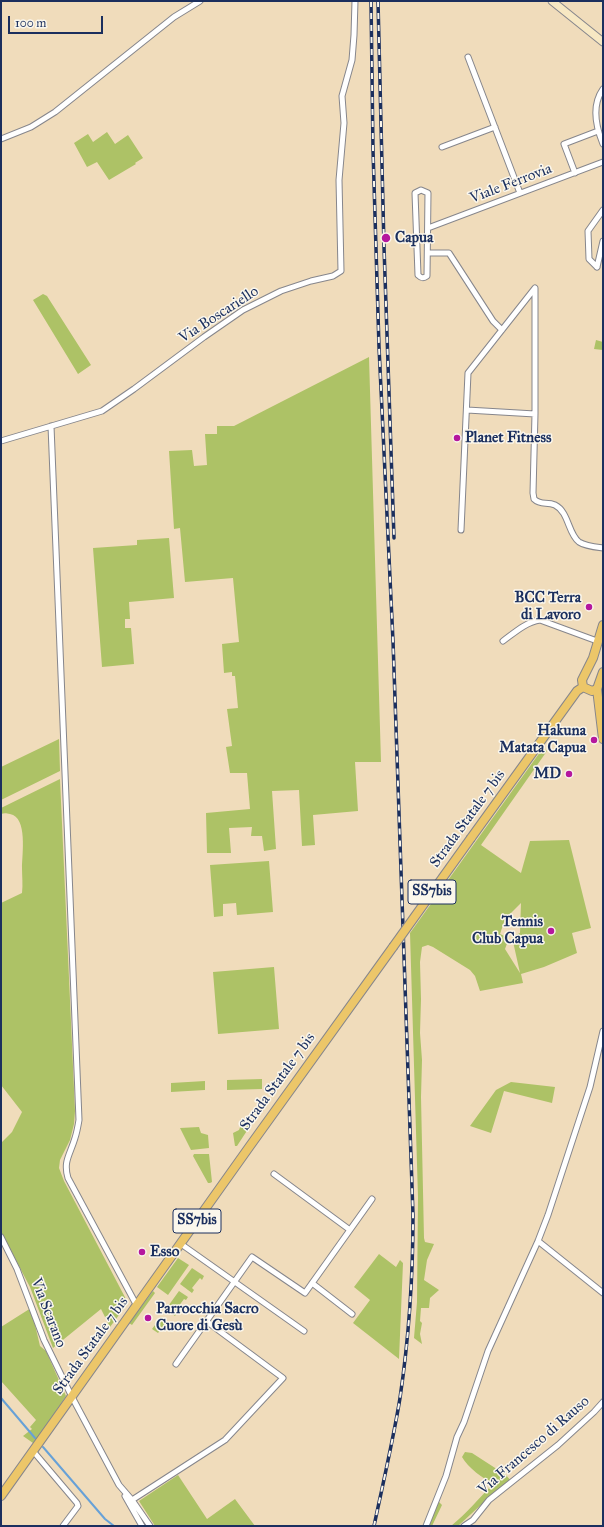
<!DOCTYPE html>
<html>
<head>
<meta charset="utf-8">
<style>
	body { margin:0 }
	#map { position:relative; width:604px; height:1527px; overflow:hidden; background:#f0dcbb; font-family:"IM FELL Great Primer",serif }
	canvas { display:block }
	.frame { position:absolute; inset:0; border:2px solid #1b2f5e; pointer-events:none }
	.scale { position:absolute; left:8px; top:16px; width:95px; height:18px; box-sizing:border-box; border:2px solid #1b2f5e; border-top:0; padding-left:5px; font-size:12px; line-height:14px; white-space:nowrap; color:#1b2f5e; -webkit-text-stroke:3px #fbf7ec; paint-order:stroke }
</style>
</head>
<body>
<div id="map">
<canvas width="604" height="1527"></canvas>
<div class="frame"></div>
<div class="scale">100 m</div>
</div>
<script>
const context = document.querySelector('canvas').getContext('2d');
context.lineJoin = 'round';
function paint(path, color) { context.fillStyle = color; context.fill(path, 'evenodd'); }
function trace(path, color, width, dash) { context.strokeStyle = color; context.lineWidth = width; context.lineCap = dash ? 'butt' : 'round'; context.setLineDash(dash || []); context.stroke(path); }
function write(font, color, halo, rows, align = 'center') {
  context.font = font + ' "IM FELL Great Primer",serif'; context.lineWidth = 3; context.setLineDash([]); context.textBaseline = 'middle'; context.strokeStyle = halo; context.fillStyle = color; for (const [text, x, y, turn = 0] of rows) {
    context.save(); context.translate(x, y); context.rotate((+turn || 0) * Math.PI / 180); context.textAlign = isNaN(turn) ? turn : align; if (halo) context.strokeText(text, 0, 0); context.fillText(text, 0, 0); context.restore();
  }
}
const green = new Path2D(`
	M 107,132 L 115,144 L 128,135 L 143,158 L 135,163 L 136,164 L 109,180 L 97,162 L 87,167 L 74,143 L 88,134 L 93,142 Z
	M 43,294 L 47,296 L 91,365 L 78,374 L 33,300 Z
	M 596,340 L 603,342 L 603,350 L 594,349 Z
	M 369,357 L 381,762 L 355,762 L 358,811 L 313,815 L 315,845 L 302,846 L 299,790 L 272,791 L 276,849 L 264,851 L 262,836 L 251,836 L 252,827 L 229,828 L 231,853 L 207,853 L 206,813 L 250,809 L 247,773 L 230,773 L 226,747 L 232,746 L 227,709 L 238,708 L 235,676 L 232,676 L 232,672 L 224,673 L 222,644 L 239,642 L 233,578 L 185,582 L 180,528 L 174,529 L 169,451 L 192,450 L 194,466 L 207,465 L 205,434 L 217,434 L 217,426 L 234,426 Z
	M 169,538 L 174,598 L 129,602 L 130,619 L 125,619 L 125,628 L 131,628 L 134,664 L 102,667 L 93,548 L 137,545 L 137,540 Z
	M 59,739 L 60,771 L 1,800 L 1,767 Z
	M 543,748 L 547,751 L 481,845 L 521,873 L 530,841 L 569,840 L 591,928 L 572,933 L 577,953 L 544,967 L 521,974 L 523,983 L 480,991 L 475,976 L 470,970 L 433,947 L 428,945 L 422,947 L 420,962 L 421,999 L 420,1033 L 422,1060 L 421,1097 L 424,1238 L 425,1242 L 434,1244 L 427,1260 L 424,1280 L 439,1290 L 430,1298 L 429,1308 L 421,1308 L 420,1321 L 422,1323 L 420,1334 L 422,1344 L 414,1338 L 417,1302 L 418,1197 L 410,933 ZM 521,903 L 520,933 L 512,937 L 520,973 L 505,949 L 509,938 L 500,934 L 505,919 Z
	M 60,779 L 75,1111 L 74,1124 L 70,1140 L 60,1160 L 59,1168 L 64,1181 L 128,1303 L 110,1327 L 101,1309 L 53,1348 L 30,1287 L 1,1232 L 1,1143 L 12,1132 L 22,1112 L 1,1085 L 1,903 L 22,893 C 23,885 22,876 22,868 C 22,855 28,817 10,814 C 6,813 4,813 1,814 L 1,808 Z
	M 269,861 L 273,912 L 237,915 L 236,903 L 223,904 L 223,916 L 214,917 L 210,865 Z
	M 274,967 L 279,1029 L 218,1034 L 213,972 Z
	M 262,1079 L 262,1089 L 227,1090 L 227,1080 Z
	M 205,1081 L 205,1090 L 171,1092 L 171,1083 Z
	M 511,1082 L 555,1087 L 552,1103 L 504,1091 L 491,1133 L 470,1126 L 496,1090 Z
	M 242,1122 L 252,1123 L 237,1146 L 235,1146 L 233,1133 L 239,1130 Z
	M 199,1127 L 201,1133 L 208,1135 L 209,1148 L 191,1150 L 180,1128 Z
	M 194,1154 L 209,1154 L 212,1182 L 210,1183 L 208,1183 L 193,1156 Z
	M 379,1254 L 396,1267 L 400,1260 L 403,1263 L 399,1359 L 353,1323 L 370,1300 L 354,1287 Z
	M 178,1258 L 189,1265 L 168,1295 L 157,1287 Z
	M 192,1268 L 204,1276 L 202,1280 L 200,1278 L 192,1288 L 194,1290 L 192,1293 L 180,1284 Z
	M 153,1291 L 155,1293 L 132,1325 L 129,1323 Z
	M 179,1291 L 188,1297 L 186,1300 L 184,1299 L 175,1311 L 177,1313 L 175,1316 L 166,1309 Z
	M 31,1308 L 40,1346 L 46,1351 L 66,1396 L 35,1443 L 33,1443 L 23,1436 L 32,1429 L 30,1427 L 36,1420 L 1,1381 L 1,1327 Z
	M 161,1317 L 167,1322 L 158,1333 L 152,1329 Z
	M 465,1452 L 472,1453 L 506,1475 L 511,1481 L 483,1503 L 458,1526 L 451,1526 C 467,1513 479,1498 493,1484 C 483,1478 468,1468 462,1457 Z
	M 178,1475 L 207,1519 L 235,1499 L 255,1526 L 155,1526 L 139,1501 Z
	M 438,1501 L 442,1505 L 432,1526 L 428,1526 Z`);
const stream = new Path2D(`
	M 1,1398 L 35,1438
	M 43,1447 L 105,1519 L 114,1526`);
const street = new Path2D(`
	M 468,57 L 520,193
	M 603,89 C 591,106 596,127 603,144
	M 1,139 L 31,127 L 55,112 L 174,17 L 200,1
	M 442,147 L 495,127
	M 575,173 L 564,144 L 598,131
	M 421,190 L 428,193 L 427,276 C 423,279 421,278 418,275 L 415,193 Z
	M 428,228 L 603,162
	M 428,253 L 449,253 L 493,321 L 502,330
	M 597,267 L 589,259 L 588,231 L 603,210
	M 597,267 L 603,241
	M 467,410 L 535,414
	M 51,426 L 79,1120 C 78,1126 77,1132 75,1138 C 70,1155 63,1161 68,1178 L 137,1306
	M 1,441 L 102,411 L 134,389 L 204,337 L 243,310 L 281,291 L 311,281 L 333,276 L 341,271 L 339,180 L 344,123 L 342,96 L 352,60 L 354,35 L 355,1
	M 461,530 L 468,373 L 535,288 L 535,414 L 533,493 L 534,499 C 541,506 547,501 555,505 C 569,512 568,534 579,542 C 585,546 595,547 603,548
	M 503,641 C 514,633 526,622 540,620 L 597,641
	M 274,1174 L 350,1230
	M 1,1237 L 17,1269 L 44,1340 L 72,1397 L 119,1485 L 132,1500 L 150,1526
	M 538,1241 L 603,1293
	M 181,1244 L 304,1331
	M 312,1283 L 352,1314
	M 176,1364 L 252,1257 L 305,1293 L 372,1199
	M 33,1451 L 77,1503 L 78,1506 L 63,1526
	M 125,1496 L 142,1526
	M 132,1500 L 225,1440 L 283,1378 L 206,1321
	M 426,1526 L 446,1476 L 457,1437 L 464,1422 L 488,1351 L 538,1241 L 548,1215 L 590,1087 L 603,1031
	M 464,1526 L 473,1520 L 489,1500 L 558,1445 L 594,1412 L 603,1402`);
const secondary = new Path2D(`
	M 552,1 L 603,42`);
const primary = new Path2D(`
	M 603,625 L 593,658 L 582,680 L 583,687 L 592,691 L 597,689 L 603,672
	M 597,689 L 603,739
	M 471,838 L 577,691 L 583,687
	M 1,1496 C 131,1313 261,1129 393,947`);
const rail = new Path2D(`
	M 371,1 L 373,150 L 379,347 L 393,641 L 413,1215 C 413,1277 409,1337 400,1398 C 393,1441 383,1483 374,1526
	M 378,1 L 384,247 L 394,538`);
const primaryBridge = new Path2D(`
	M 393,947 L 471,838`);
const markers = [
	[386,238,5,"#b5179e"],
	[457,438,4,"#b5179e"],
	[589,607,4,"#b5179e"],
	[594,740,4,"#b5179e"],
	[569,774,4,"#b5179e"],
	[551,931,4,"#b5179e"],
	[142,1252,4,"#b5179e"],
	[148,1318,4,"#b5179e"]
];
const shields = [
	[432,892,48],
	[197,1221,48]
];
const shieldNames = [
	["SS7bis",432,892],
	["SS7bis",197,1221]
];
const streetNames = [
	["Viale Ferrovia",511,184,-21],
	["Via Boscariello",219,315,-33],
	["Strada Statale 7 bis",468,819,-54],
	["Strada Statale 7 bis",278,1082,-54],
	["Via Scarano",48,1313,69],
	["Strada Statale 7 bis",91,1346,-54],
	["Via Francesco di Rauso",534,1446,-41]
];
const poiNames = [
	["Capua",395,238],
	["Planet Fitness",465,438],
	["BCC Terra",581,598,"right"],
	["di Lavoro",581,615,"right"],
	["Hakuna",586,731,"right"],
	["Matata Capua",586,748,"right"],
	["MD",561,774,"right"],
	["Tennis",543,922,"right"],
	["Club Capua",543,939,"right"],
	["Esso",150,1252],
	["Parrocchia Sacro",156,1309],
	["Cuore di Gesù",156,1326]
];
paint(green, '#adc266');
trace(stream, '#67a1d7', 2);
trace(street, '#86868c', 7);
trace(secondary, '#86868c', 9);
trace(primary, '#86868c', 10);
trace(street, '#fff', 5);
trace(secondary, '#f7e8c3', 7);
trace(primary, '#ecc669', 8);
trace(rail, '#1b2f5e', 3.5);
trace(rail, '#fbf7ec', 2, [6]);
trace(primaryBridge, '#86868c', 10, []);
trace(primaryBridge, '#ecc669', 8);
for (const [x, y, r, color] of markers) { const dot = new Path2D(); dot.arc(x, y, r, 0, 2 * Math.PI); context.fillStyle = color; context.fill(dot); trace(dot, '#fbf7ec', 1.5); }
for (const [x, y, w] of shields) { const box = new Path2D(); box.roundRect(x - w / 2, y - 12, w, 24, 3); context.fillStyle = '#fbf7ec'; context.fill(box); trace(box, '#1b2f5e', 1); }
write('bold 14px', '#1b2f5e', null, shieldNames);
write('15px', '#1b2f5e', '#fbf7ec', streetNames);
write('bold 15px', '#1b2f5e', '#fbf7ec', poiNames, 'left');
</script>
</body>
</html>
